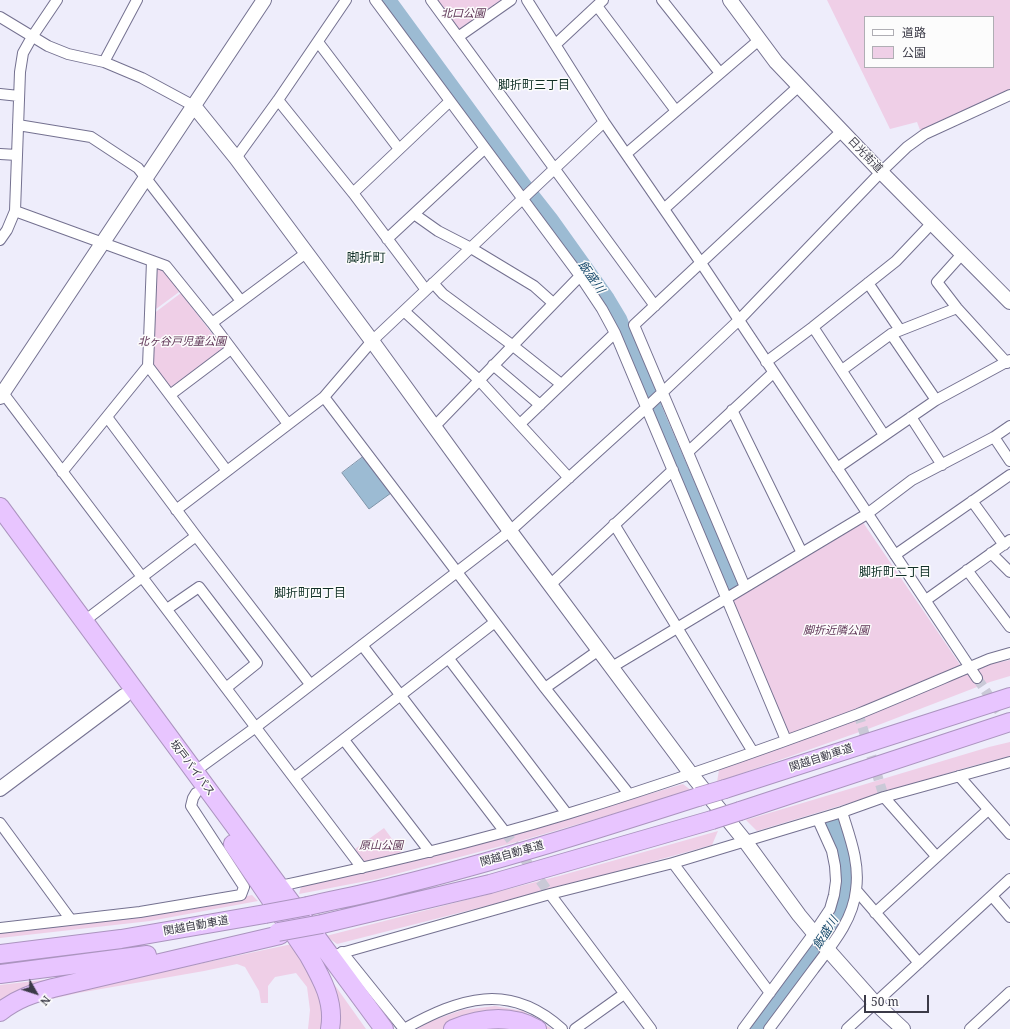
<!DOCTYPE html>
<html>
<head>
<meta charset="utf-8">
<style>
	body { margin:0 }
	#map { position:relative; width:1010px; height:1029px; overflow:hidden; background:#eeedfb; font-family:"Noto Serif","Noto Sans JP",serif }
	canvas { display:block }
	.legend { position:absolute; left:864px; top:16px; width:130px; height:52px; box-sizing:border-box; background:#fcfcfc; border:1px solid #afaeb4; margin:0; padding:5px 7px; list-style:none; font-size:12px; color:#3b3a47 }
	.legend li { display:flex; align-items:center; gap:8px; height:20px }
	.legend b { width:20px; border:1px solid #afaeb4 }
	.north { position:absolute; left:16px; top:973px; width:40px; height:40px; -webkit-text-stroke:3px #fcfcfc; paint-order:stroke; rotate:129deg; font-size:11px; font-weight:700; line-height:16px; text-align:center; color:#3b3a47 }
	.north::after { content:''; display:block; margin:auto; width:14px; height:18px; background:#3b3a47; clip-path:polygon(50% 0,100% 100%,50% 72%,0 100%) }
	.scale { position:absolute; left:864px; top:995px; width:65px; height:18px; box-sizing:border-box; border:2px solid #3b3a47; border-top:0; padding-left:5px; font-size:12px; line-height:14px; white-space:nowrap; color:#3b3a47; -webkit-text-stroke:3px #fcfcfc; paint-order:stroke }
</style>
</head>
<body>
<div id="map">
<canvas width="1010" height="1029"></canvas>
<ul class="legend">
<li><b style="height:5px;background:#fff"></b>道路</li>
<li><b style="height:11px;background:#efcfe7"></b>公園</li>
</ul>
<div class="north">N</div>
<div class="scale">50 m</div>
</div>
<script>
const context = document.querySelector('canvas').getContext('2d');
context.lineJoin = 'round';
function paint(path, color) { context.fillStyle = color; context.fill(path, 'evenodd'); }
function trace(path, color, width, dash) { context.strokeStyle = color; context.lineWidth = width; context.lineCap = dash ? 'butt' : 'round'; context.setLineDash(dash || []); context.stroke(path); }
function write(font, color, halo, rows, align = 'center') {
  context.font = font + ' "Noto Serif","Noto Sans JP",serif'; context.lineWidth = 3; context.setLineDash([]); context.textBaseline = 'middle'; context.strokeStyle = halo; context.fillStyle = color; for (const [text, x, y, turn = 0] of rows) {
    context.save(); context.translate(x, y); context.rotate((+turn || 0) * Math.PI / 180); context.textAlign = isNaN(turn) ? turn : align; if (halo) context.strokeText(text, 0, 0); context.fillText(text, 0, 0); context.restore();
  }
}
const green = new Path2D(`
	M 436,0 L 505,0 L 459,33 Z
	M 827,0 L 1010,0 L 1010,90 L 920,130 L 917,122 L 890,129 ZM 865,17 L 993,17 L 993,67 L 865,67 Z
	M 158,269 L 164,271 L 179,292 L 152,312 L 155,271 Z
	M 181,293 L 223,348 L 170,388 L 152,364 L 153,314 Z
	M 862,521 L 961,666 L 863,707 L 788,736 L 731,600 Z
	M 1010,660 L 1010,676 L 990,682 L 868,729 L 717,782 L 719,770 L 903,700 L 990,664 Z
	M 1010,742 L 1010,756 L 965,768 L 757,831 L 746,820 L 989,747 Z
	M 683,784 L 692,791 L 520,841 L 377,879 L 299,894 L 301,887 L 423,858 L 578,815 Z
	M 384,828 L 403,854 L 365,863 L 355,849 Z
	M 718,831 L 712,845 L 557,888 L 337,944 L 326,936 L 559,876 Z
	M 252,895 L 258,901 L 150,921 L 0,938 L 0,933 L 155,914 Z
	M 292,944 L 311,970 L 323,1014 L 321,1029 L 308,1029 L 310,1010 L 307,987 L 296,973 L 275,977 L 268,986 L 268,1003 L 261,1003 L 259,991 L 245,967 L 237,964 L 204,971 L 78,993 L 47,1000 L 48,996 Z
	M 77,976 L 0,1001 L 0,985 Z
	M 334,984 L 366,1029 L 333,1029 L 330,987 Z
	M 495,1006 L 523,1011 L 552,1029 L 417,1029 L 431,1021 L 462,1010 Z`);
const water = new Path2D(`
	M 363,457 L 391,493 L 369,509 L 342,473 Z`);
const river = new Path2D(`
	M 388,0 L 524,186 L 550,219 L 607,299 L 619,319 L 658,418 L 732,589
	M 756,1029 L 830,931 C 844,905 850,876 841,847 C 838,838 834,829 831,820`);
const streetTunnel = new Path2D(`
	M 977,678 L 1009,726
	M 858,713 L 884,797
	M 505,832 L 550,894`);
const street = new Path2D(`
	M 375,0 L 580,276 L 602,309 L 615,333 L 786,740
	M 431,0 L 655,306
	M 527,0 L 604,122 L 701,263 L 977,678
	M 662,0 L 720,73
	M 597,6 L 676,111
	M 0,17 L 48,46 L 68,54 L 104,62 L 142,78 L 194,106
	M 458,37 L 511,0
	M 318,42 L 399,149
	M 556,44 L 603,0
	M 104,62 L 137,0
	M 0,94 L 19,96
	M 278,100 L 353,193 L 426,290
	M 18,125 L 91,137 L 138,168 L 241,301
	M 0,154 L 17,155
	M 626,154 L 759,40
	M 236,158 L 278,100 L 346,0
	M 353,193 L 449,102
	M 664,209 L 799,86
	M 15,211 L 166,266 L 212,323 L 288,424
	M 414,214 L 438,231 L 471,248 L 534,286 L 553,303
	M 387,239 L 484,149
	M 0,240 L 7,230 L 15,211 L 20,72 L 23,53 L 32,37 L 57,0
	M 963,253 L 937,282 L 957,308 L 1007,363
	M 433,283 L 443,294 L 512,345 L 561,384
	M 868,283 L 900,330
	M 404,311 L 479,380 L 569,478
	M 212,323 L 306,253
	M 813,327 L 884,435
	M 891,334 L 936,400
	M 766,362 L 813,327 L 896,261 L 932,223
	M 493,365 L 540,405
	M 148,366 L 227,471
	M 842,370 L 891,334 L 957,308
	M 0,389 L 362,868
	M 170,395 L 231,349
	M 324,397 L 545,688 L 629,794
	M 732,410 L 802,553
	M 107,417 L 196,536 L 310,684
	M 911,417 L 942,465
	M 520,424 L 615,333
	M 434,427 L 580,276
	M 994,437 L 1010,461
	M 688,452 L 773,373
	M 837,468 L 936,400 L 1010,360
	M 62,472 L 148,366 L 152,261
	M 972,501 L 1004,545
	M 176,510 L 324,397 L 372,341 L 604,122
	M 614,524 L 753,752
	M 991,553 L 1010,572
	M 895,555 L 1010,475
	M 967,570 L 1010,627
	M 550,585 L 673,470
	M 745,587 L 634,325 L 842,131
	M 926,600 L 1010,540
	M 167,609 L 199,587 L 257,663 L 226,688
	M 83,622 L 196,536
	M 362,645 L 505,832
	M 449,659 L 567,814
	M 612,667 L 867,514 L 912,480 L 994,437 L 1010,426
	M 545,688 L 599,650
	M 344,740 L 430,852
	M 194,772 L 256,727 L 510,531 L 647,407 L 739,320 L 881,172 L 907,147 L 925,134 L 1010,95
	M 959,776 L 1010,834
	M 295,777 L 495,622
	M 884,797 L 936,856
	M 0,823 L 71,920
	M 673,863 L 770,993
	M 280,886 C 376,865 472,843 567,814 C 665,784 762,750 858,714 C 902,696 946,677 989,659 L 1010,653
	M 856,890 L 919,963
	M 550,894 L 651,1029
	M 992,896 L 1010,917
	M 875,913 L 988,810
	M 0,928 L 140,912 L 241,895 L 244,887 L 191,806 L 193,798 L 196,793
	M 342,952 L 404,1029
	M 331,956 L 550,894 L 673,863 L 842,812 L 884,797 L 1010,762
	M 404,1029 C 460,998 509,981 562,1029
	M 575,1029 L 624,994
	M 743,1029 L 814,933 L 830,909 L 834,895 L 836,881 L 835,866 L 832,851 L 818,820
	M 769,1029 C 784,1009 798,990 813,970 C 831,946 853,921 856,890 C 860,863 850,838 842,812
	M 847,1029 L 1010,879
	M 970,1029 L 1010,992`);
const secondary = new Path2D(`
	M 730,0 L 776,62 L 881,172 L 1010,302
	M 194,106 L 236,158 L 372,341 L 510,531 L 691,774 L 745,841 L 799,915 L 828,950 L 875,1003 L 903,1029
	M 0,397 L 264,0
	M 0,789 L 124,696`);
const highway = new Path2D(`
	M 0,507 L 384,1029
	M 725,789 L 1010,697
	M 740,811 L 1010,722
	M 233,844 L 309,956 C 322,979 335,1002 330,1029
	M 308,906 C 337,899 367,894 396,886 C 498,861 598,829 698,797
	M 322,924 L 490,884 L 712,820
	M 0,954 L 121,939 L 265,914
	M 0,974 L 147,955
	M 0,1012 C 16,999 34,993 53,988 L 280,935
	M 453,1029 C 480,1018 510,1014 537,1029`);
const highwayBridge = new Path2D(`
	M 698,797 L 725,789
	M 712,820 L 740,811
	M 265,914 L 308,906
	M 278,932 L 322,924`);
const parkNames = [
	["北口公園",463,14],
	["北ヶ谷戸児童公園",182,342],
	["脚折近隣公園",836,631],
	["原山公園",381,846]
];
const streetNames = [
	["日光街道",865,155,46],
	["関越自動車道",821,758,-18],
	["坂戸バイパス",192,768,53],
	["関越自動車道",512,854,-16],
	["関越自動車道",196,926,-10]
];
const neighbourhoodNames = [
	["脚折町三丁目",534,86],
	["脚折町二丁目",895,573],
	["脚折町四丁目",310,594]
];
const waterNames = [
	["飯盛川",591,277,55],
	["飯盛川",826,933,-58]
];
const quarterNames = [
	["脚折町",366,258]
];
paint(green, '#efcfe7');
paint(water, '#9cbbd3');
trace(water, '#7f94a9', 1);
trace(river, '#9cbbd3', 16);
trace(streetTunnel, '#cac9d7', 10, [10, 5]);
trace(street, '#747190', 12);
trace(secondary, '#747190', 16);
trace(highway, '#ab94bf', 20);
trace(street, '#fff', 10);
trace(secondary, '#fff', 14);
trace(highway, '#e8c5ff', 18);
trace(highwayBridge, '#ab94bf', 20, []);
trace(highwayBridge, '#e8c5ff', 18);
write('italic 11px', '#5e3455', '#fcfcfc', parkNames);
write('11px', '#3b3a47', '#fcfcfc', streetNames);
write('12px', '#113027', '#fcfcfc', neighbourhoodNames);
write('italic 12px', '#194b6d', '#fcfcfc', waterNames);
write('13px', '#113027', '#fcfcfc', quarterNames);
</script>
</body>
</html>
